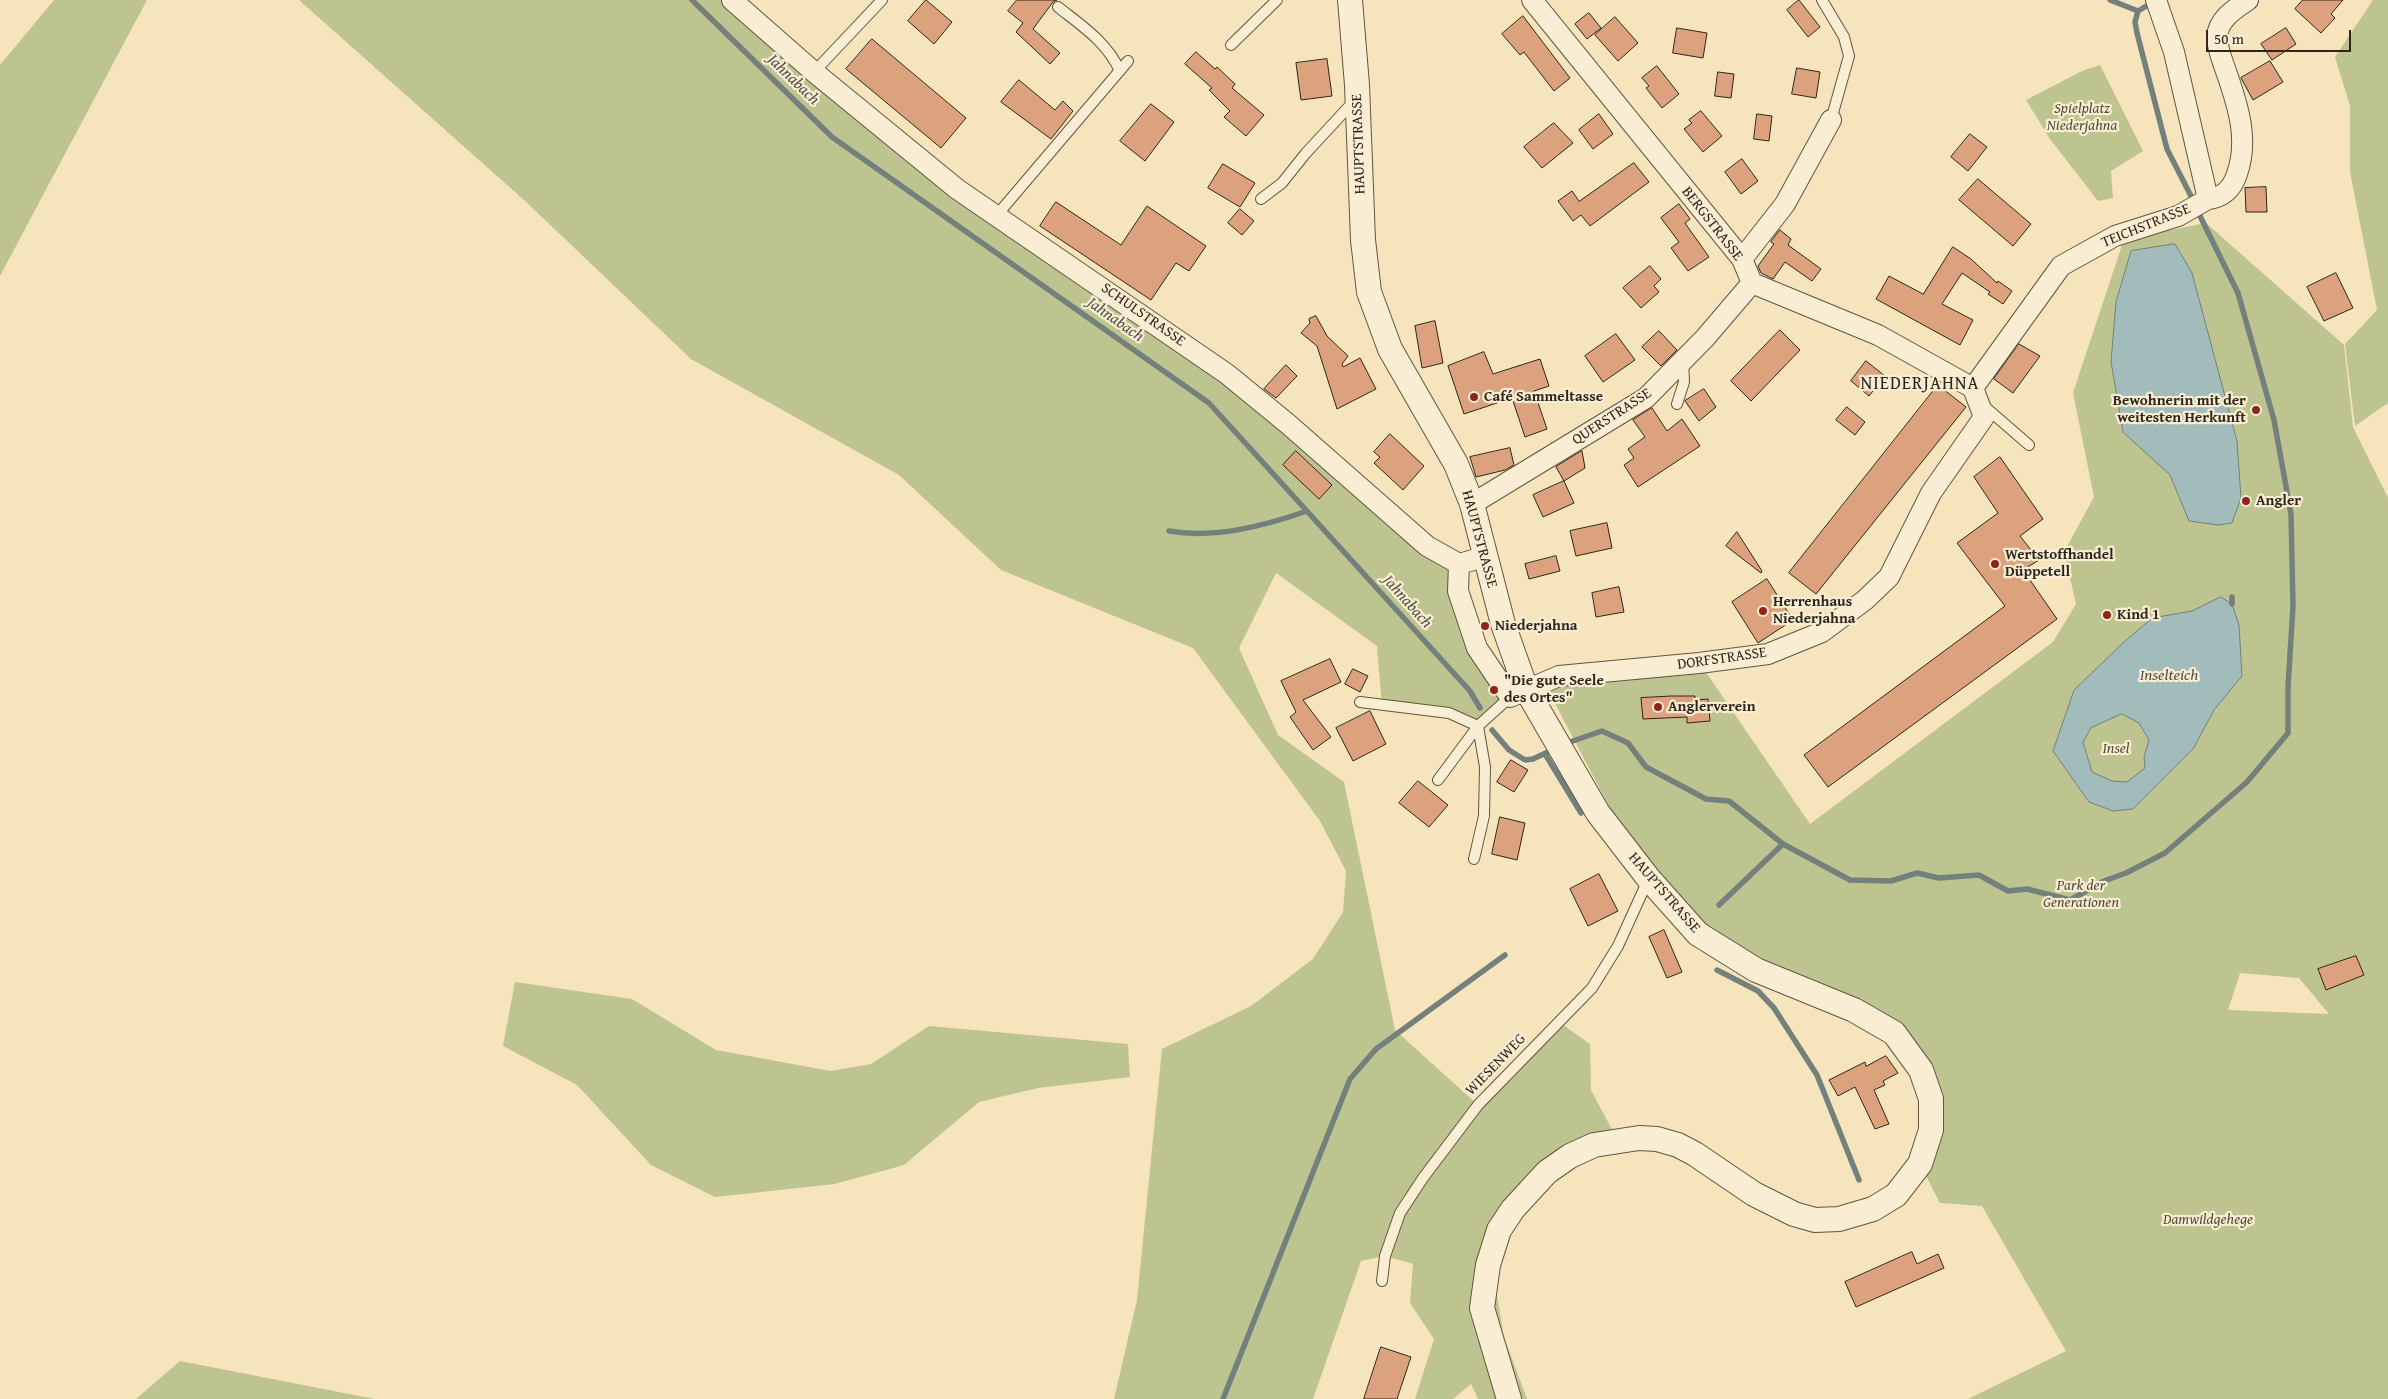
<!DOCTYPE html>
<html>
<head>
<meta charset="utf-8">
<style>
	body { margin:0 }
	#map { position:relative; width:2388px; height:1399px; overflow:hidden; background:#f6e4bc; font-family:"Gentium Book Plus",serif }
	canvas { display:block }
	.scale { position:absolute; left:2206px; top:30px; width:145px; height:22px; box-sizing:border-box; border:2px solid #30251b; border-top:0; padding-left:6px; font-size:15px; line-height:18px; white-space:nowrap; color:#30251b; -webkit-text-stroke:4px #f9edd3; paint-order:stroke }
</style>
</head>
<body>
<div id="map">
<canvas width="2388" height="1399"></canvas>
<div class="scale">50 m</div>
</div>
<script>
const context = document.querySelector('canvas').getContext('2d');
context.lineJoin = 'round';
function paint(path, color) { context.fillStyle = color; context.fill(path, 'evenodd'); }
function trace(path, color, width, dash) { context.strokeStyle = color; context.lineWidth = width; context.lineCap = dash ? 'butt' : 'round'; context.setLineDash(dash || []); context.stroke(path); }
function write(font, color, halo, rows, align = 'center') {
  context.font = font + ' "Gentium Book Plus",serif'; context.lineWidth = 4.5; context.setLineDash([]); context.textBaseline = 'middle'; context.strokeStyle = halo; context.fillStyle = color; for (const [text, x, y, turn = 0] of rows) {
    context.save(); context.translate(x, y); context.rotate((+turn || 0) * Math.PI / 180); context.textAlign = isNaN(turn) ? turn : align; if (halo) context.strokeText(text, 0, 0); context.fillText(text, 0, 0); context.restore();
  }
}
const green = new Path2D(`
	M 54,0 L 147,0 L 0,276 L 0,65 Z
	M 299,0 L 732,0 L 814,72 L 1106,289 L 1459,564 L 1458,591 L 1510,697 L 1478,726 L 1449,713 L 1382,706 L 1377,646 L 1276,573 L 1239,648 L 1278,735 L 1344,782 L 1395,1030 L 1478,1105 L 1559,1022 L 1590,1044 L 1591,1090 L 1618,1141 L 1594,1145 L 1513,1209 L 1494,1278 L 1504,1337 L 1527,1399 L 1478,1399 L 1471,1384 L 1453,1399 L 1415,1399 L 1434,1339 L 1410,1303 L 1413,1264 L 1385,1256 L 1361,1261 L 1313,1399 L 1114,1399 L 1137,1300 L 1162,1049 L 1251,1006 L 1313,959 L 1343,912 L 1346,871 L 1320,821 L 1193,648 L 1001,570 L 899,475 L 691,359 L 524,200 Z
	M 2373,0 L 2388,0 L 2388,403 L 2355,426 L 2345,344 L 2377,310 L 2350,172 L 2350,106 L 2335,57 Z
	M 2100,65 L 2143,151 L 2111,171 L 2113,198 L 2098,201 L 2050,139 L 2026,100 L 2082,71 Z
	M 2206,223 L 2344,345 L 2353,427 L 2388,498 L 2388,1399 L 1968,1399 L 2066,1351 L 1982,1206 L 1940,1203 L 1924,1172 L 1930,1065 L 1704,928 L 1622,831 L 1549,692 L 1555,682 L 1705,671 L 1810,824 L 2053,642 L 2076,604 L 2064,552 L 2094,497 L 2073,393 L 2124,239 ZM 2205,329 L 2213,357 L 2183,506 L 2170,475 ZM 2240,973 L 2299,978 L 2329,1014 L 2228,1010 Z
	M 515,982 L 632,999 L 716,1050 L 831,1071 L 871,1064 L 929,1026 L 1128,1044 L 1130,1077 L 1038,1088 L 979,1102 L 904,1165 L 835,1184 L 715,1197 L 651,1165 L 577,1085 L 503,1046 Z
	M 180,1361 L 375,1399 L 136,1399 Z`);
const water = new Path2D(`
	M 2175,244 L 2192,273 L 2237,441 L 2241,498 L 2232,523 L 2218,525 L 2189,521 L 2170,475 L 2123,432 L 2111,362 L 2116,302 L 2131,251 Z
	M 2221,597 L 2232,604 L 2239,625 L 2242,676 L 2214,710 L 2193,749 L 2133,809 L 2113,811 L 2089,802 L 2053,751 L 2074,690 L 2123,643 L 2152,618 L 2192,611 ZM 2122,714 L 2139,723 L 2149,740 L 2144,757 L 2145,768 L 2127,782 L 2112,781 L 2092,772 L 2083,742 L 2091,728 Z`);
const stream = new Path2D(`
	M 692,0 L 832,137 L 1209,403 L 1470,691 L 1480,708
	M 2110,0 L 2138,11
	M 2148,5 L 2138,11 L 2135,22 L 2137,33 L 2167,149 L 2193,200
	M 1169,531 C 1214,539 1264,526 1307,511
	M 2232,597 L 2232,604
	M 1492,730 L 1509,750 L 1525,760 L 1533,759 L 1554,749
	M 1564,744 L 1602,731 L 1628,743 L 1646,767 L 1706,799 L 1729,801 L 1783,844 L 1850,880 L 1891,881 L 1917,873 L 1939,878 L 1979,875 L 2008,891 L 2027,889 L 2070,900 L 2104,881 L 2126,873 L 2165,853 L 2247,782 L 2288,733 L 2288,687 L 2293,606 L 2291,514 L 2274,420 L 2238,293 L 2200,216
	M 1545,754 L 1581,813
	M 1719,905 L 1783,844
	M 1717,970 L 1758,991 L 1774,1008 L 1817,1075 L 1859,1180
	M 1223,1399 L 1350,1079 L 1376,1049 L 1505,955`);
const building = new Path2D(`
	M 926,0 L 952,22 L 934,44 L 908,21 Z
	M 1017,0 L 1057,0 L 1053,2 L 1033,29 L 1060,53 L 1050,64 L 1016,32 L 1023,23 L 1008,11 Z
	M 1799,0 L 1820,27 L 1808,37 L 1787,10 Z
	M 2303,0 L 2343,0 L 2331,14 L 2335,18 L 2321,33 L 2295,9 Z
	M 1589,13 L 1601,28 L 1587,39 L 1575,24 Z
	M 1523,16 L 1570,78 L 1554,91 L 1524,52 L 1520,55 L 1502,34 Z
	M 1615,17 L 1638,43 L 1618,61 L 1595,35 Z
	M 1677,28 L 1707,33 L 1703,58 L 1673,53 Z
	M 2286,28 L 2296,44 L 2272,60 L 2261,44 Z
	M 872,39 L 966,118 L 941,148 L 846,69 Z
	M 1196,52 L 1215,69 L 1217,67 L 1235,84 L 1232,88 L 1264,115 L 1246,136 L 1224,117 L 1230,111 L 1209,90 L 1212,88 L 1185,64 Z
	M 1327,59 L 1332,96 L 1301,100 L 1296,63 Z
	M 2270,61 L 2283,82 L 2253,100 L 2241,78 Z
	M 1657,66 L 1679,94 L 1662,108 L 1646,88 L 1649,86 L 1642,78 Z
	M 1797,68 L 1820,72 L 1816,98 L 1792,94 Z
	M 1718,72 L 1734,74 L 1731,98 L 1715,96 Z
	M 1019,80 L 1055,110 L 1063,101 L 1073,111 L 1051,139 L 1001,102 Z
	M 1151,104 L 1174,122 L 1145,161 L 1120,141 Z
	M 1701,111 L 1722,136 L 1703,152 L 1684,129 L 1692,123 L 1689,120 Z
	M 1599,114 L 1613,134 L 1593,149 L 1579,130 Z
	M 1757,114 L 1772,116 L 1769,141 L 1754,139 Z
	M 1554,123 L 1573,143 L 1542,168 L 1524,147 Z
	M 1970,134 L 1987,147 L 1968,171 L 1951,157 Z
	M 1742,159 L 1758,181 L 1741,194 L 1725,172 Z
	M 1634,163 L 1649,182 L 1590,226 L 1581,215 L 1573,221 L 1558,201 L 1572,191 L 1579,201 Z
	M 1223,164 L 1255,183 L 1240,207 L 1208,188 Z
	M 1978,179 L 2031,224 L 2013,246 L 1959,200 Z
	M 2266,187 L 2267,212 L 2246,212 L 2245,188 Z
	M 1056,202 L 1121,245 L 1147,206 L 1206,246 L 1189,271 L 1176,263 L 1151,300 L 1040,226 Z
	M 1679,204 L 1690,219 L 1685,223 L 1709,257 L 1688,271 L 1671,248 L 1679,242 L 1661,218 Z
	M 1240,209 L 1254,221 L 1242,235 L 1228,223 Z
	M 1780,230 L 1791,239 L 1788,245 L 1821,269 L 1812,281 L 1785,262 L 1773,279 L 1761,273 L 1758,266 L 1774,244 L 1771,242 Z
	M 1953,247 L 1971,259 L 1997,283 L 1998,281 L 2012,291 L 2003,304 L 1988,294 L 1990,292 L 1962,273 L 1942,304 L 1973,320 L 1960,345 L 1876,299 L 1889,276 L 1923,294 Z
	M 1650,266 L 1661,279 L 1654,286 L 1659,292 L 1641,308 L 1623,288 Z
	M 2336,273 L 2353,308 L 2324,321 L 2307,287 Z
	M 1316,316 L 1327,336 L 1348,356 L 1342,364 L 1343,367 L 1360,358 L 1376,389 L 1337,409 L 1317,346 L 1301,333 L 1310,323 L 1309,319 Z
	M 1435,321 L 1443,363 L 1422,368 L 1415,326 Z
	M 1780,330 L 1800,350 L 1751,401 L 1731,381 Z
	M 1659,331 L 1677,350 L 1661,366 L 1642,347 Z
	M 1616,334 L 1635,360 L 1603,382 L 1585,356 Z
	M 2019,344 L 2040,356 L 2013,393 L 1994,379 Z
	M 1484,352 L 1493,374 L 1540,359 L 1549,386 L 1534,391 L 1547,429 L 1525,437 L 1512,398 L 1464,414 L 1448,366 Z
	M 1866,361 L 1885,376 L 1869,396 L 1851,381 Z
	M 1286,365 L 1297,376 L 1276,398 L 1264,389 Z
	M 1938,385 L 1966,407 L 1816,594 L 1789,573 Z
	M 1704,389 L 1716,407 L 1699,421 L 1685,401 Z
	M 1847,407 L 1865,422 L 1855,435 L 1836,420 Z
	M 1652,408 L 1667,431 L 1682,419 L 1700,446 L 1638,487 L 1624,465 L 1634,458 L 1628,449 L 1645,437 L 1633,420 Z
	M 1390,434 L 1424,466 L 1403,490 L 1374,463 L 1380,457 L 1374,452 Z
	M 1510,448 L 1514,465 L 1505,470 L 1476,477 L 1470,457 Z
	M 1296,451 L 1332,485 L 1319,499 L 1283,465 Z
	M 1582,451 L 1585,468 L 1564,481 L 1556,467 Z
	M 2000,457 L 2043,519 L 2020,536 L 2039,560 L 2023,570 L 2057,619 L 1828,787 L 1804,755 L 2005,606 L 1957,543 L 1998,513 L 1974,477 Z
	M 1564,481 L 1574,503 L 1543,517 L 1533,495 Z
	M 1607,523 L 1612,548 L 1576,556 L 1570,531 Z
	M 1737,532 L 1762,571 L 1761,573 L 1726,546 Z
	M 1556,556 L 1560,571 L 1529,579 L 1525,564 Z
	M 1767,579 L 1793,620 L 1758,643 L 1732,602 Z
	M 1619,587 L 1624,612 L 1596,617 L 1592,593 Z
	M 1330,659 L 1341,682 L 1303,700 L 1331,737 L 1313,750 L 1290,717 L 1296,712 L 1281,681 Z
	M 1353,669 L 1368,676 L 1360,692 L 1345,684 Z
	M 1672,696 L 1695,696 L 1695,700 L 1708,699 L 1710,721 L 1687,723 L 1687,717 L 1643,719 L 1641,698 Z
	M 1370,711 L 1386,744 L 1353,761 L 1336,728 Z
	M 1511,760 L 1528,770 L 1514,792 L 1497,782 Z
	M 1418,781 L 1448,805 L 1429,827 L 1399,803 Z
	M 1500,817 L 1525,823 L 1517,860 L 1492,854 Z
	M 1599,874 L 1618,911 L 1588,926 L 1570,889 Z
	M 1664,930 L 1682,972 L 1667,978 L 1649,937 Z
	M 2356,956 L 2364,975 L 2326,990 L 2318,969 Z
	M 1886,1056 L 1898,1073 L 1883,1081 L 1885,1085 L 1874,1090 L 1889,1124 L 1875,1129 L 1855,1087 L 1838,1096 L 1829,1080 L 1865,1062 L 1866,1066 Z
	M 1912,1252 L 1917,1264 L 1938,1254 L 1944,1268 L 1856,1307 L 1845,1282 Z
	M 1381,1347 L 1411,1357 L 1397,1399 L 1364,1399 Z`);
const service = new Path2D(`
	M 1822,0 L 1844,37 L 1849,56 L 1831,120
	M 1058,7 C 1082,26 1107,42 1120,71
	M 1231,45 L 1277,0
	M 814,72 L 882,0
	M 1261,199 L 1282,183 L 1306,153 L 1355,100
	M 997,215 L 1128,61
	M 1677,404 L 1684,382 L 1683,361
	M 1984,406 L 2029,445
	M 1360,702 L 1449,713 L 1478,726 L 1485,767 L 1484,816 L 1474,859
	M 1438,780 L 1478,726 L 1510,697
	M 1382,1281 L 1385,1256 L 1400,1213 L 1423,1178 L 1478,1105 L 1592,988 L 1618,946 L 1648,880`);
const minor = new Path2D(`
	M 732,0 L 814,72 L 957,189 L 1227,374 L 1288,424 L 1427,546 L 1459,564 L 1484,557
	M 1532,0 L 1742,259 L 1752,283 L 1878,335 L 1973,388
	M 2208,199 C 2224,197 2232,189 2237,174 C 2249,140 2238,106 2227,74 C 2223,62 2217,49 2217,37 C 2218,19 2235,9 2248,0
	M 1742,259 L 1785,204 L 1831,120
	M 1973,388 L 2061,266 L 2115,236 L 2178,216 L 2208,199 L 2174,52 L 2156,0
	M 1472,504 L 1646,398 L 1705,338 L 1752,283
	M 1459,564 L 1458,591 L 1477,648 L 1510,697 L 1559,676 L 1699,663 L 1768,654 L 1822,632 L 1865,600 L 1889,577 L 1931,493 L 1984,417 L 1973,388`);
const tertiary = new Path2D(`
	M 1350,0 L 1357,85 L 1363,240 L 1369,292 L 1390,349 L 1456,464 L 1472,504 L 1503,624 L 1526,689 L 1598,813 L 1649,879 L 1698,934 L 1756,970 L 1854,1010 L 1894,1033 L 1921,1070 L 1931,1099 L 1931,1130 L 1920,1164 L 1896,1195 L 1873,1209 L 1839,1219 L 1815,1220 L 1794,1214 L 1754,1194 L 1695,1154 L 1678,1145 L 1657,1139 L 1639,1138 L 1594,1145 L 1570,1156 L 1547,1172 L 1513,1209 L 1499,1230 L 1488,1265 L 1482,1308 L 1509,1399`);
const markers = [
	[1474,397,5,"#8f2418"],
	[2256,410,5,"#8f2418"],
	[2246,501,5,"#8f2418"],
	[1995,564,5,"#8f2418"],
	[1763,611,5,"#8f2418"],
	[2107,615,5,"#8f2418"],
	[1485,626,5,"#8f2418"],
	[1494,690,5,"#8f2418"],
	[1658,707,5,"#8f2418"]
];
const parkNames = [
	["Spielplatz",2082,109],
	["Niederjahna",2082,126],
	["Insel",2116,749],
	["Park der",2081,886],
	["Generationen",2081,903],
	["Damwildgehege",2208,1220]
];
const streetNames = [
	["HAUPTSTRASSE",1359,144,-92],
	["BERGSTRASSE",1712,224,52],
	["TEICHSTRASSE",2146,226,-22],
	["SCHULSTRASSE",1143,315,35],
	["QUERSTRASSE",1612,417,-33],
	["HAUPTSTRASSE",1479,539,75],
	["DORFSTRASSE",1722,659,-8],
	["HAUPTSTRASSE",1664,893,49],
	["WIESENWEG",1496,1065,-46]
];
const poiNames = [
	["Café Sammeltasse",1484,397],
	["Bewohnerin mit der",2246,401,"right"],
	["weitesten Herkunft",2246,418,"right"],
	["Angler",2256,501],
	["Wertstoffhandel",2005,555],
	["Düppetell",2005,572],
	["Herrenhaus",1773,602],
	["Niederjahna",1773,619],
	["Kind 1",2117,615],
	["Niederjahna",1495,626],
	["\"Die gute Seele",1504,681],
	["des Ortes\"",1504,698],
	["Anglerverein",1668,707]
];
const waterNames = [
	["Jahnabach",793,80,44],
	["Jahnabach",1115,320,35],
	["Jahnabach",1407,602,48],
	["Inselteich",2169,676]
];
const quarterNames = [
	["NIEDERJAHNA",1920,384]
];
paint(green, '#bec48f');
paint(water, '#a2bcbc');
trace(water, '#74807c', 1);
trace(stream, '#74807c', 5.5);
paint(building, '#dba27d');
trace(building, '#30251b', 1);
trace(service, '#625543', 12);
trace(minor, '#625543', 22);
trace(tertiary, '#625543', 26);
trace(service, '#f9edd3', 10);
trace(minor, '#f9edd3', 20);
trace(tertiary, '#f9edd3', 24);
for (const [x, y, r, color] of markers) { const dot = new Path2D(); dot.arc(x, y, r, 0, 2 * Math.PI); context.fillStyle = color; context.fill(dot); trace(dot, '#f9edd3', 2); }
write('italic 15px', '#544d38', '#f9edd3', parkNames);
write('15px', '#30251b', '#f9edd3', streetNames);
write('bold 15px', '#30251b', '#f9edd3', poiNames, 'left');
write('italic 16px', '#52524b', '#f9edd3', waterNames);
context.letterSpacing = '1px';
write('18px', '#30251b', '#f9edd3', quarterNames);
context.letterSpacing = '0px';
</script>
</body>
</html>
